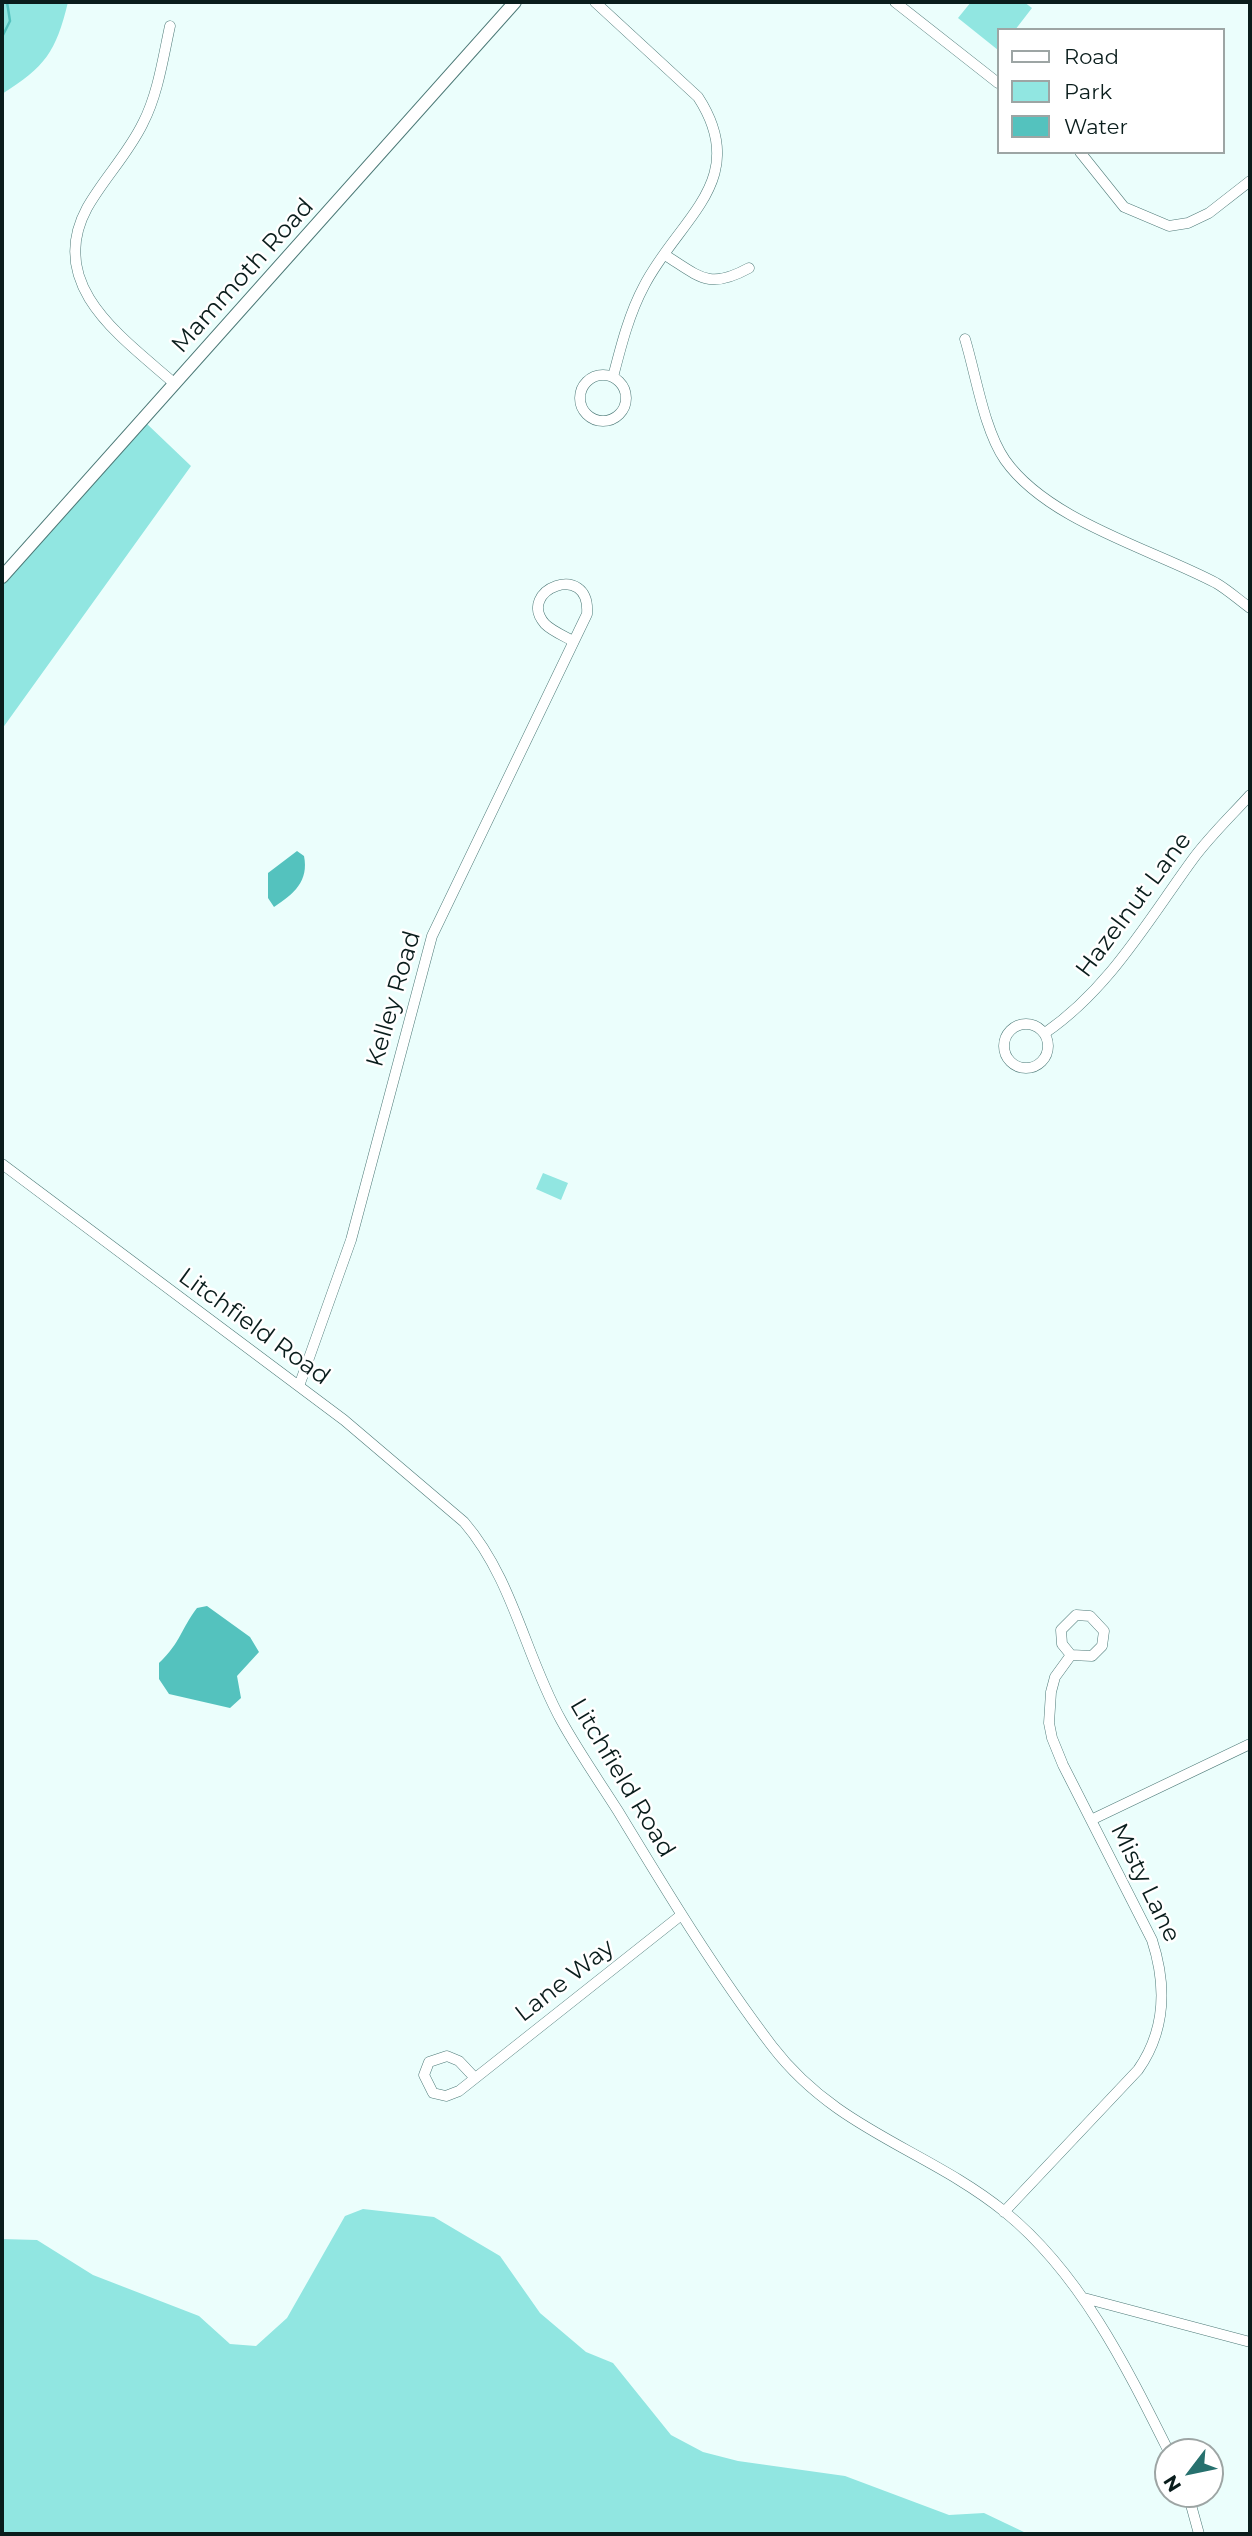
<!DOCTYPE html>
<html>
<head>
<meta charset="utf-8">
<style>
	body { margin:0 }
	#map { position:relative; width:1252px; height:2536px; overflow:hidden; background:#ebfefc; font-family:Montserrat,sans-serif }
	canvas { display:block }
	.frame { position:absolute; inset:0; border:4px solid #0a1d1c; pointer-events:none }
	.legend { position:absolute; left:997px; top:28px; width:228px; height:126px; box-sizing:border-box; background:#fff; border:2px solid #9da5a4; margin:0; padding:9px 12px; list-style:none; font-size:21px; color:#0a1d1c }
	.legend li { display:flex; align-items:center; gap:14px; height:35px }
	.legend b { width:35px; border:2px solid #9da5a4 }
	.north { position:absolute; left:1154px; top:2438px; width:70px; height:70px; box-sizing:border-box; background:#fff; border:2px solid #9da5a4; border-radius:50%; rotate:238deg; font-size:19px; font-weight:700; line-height:28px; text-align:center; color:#0a1d1c }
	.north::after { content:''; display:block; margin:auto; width:24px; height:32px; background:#27716e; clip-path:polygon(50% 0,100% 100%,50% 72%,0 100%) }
</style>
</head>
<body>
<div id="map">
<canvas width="1252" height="2536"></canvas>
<div class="frame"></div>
<ul class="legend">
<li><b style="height:9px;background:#fff"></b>Road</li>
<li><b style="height:19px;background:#91e6e1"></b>Park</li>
<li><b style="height:19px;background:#54c2be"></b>Water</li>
</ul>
<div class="north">N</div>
</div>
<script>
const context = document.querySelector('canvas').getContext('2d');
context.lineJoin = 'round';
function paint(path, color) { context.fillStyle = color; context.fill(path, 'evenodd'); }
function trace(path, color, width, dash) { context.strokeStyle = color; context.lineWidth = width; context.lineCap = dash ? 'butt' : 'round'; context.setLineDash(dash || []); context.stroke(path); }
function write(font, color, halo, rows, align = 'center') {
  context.font = font + ' Montserrat,sans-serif'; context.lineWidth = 5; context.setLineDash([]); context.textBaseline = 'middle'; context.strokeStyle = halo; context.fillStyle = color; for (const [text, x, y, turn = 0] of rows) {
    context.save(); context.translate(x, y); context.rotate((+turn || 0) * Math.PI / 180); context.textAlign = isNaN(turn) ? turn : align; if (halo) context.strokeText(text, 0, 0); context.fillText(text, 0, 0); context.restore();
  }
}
const green = new Path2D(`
	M 2,2 L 68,2 C 56,52 45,67 2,94 Z
	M 971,2 L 1024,2 L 1032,8 L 1015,30 L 998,30 L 998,50 L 958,18 Z
	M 146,423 L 191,466 L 2,729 L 2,584 Z
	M 543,1173 L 568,1183 L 561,1200 L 536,1189 Z
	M 363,2209 L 434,2217 L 500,2256 L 540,2313 L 586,2352 L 613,2363 L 671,2435 L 703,2452 L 738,2461 L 845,2476 L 949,2515 L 984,2513 L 1026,2533 L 1058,2534 L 2,2534 L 2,2239 L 37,2240 L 93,2275 L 199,2316 L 230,2344 L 256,2346 L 287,2318 L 345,2216 Z`);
const water = new Path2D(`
	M 297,851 L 304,856 C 309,881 294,894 274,907 L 268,898 L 268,873 Z
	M 207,1606 L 250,1637 L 259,1652 L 237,1676 L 241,1698 L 230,1708 L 169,1694 L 159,1679 L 159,1663 C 181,1642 181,1629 197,1608 Z`);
const stream = new Path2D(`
	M 2,37 L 10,21 L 7,2`);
const minor = new Path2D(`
	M 595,2 L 698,97 C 752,180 679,218 644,286 C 629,314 621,346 613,377
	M 895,2 L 998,83
	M 170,26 C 163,58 158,94 143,123 C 128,154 104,178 87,208 C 45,286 123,338 175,384
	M 1080,152 L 1124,207 L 1169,226 L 1188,223 L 1209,213 L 1250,181
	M 665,255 C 700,277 709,290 749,268
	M 965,339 C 976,375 984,430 1005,460 C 1048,521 1152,549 1216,583 C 1228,590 1239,600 1250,608
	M580 398a23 23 0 1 1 46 0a23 23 0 1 1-46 0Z
	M1004 1046a22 22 0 1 1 44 0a22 22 0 1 1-44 0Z
	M 1045,1033 C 1109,989 1147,922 1193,859 C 1210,836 1231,816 1250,795
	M 2,1164 L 344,1420 L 464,1522 C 513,1579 525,1655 561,1720 C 578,1751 599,1781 618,1811 C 667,1892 715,1971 772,2046 C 837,2131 927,2149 1005,2212 C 1080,2273 1126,2366 1169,2452
	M 299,1386 L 351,1240 L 432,936 L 587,614 C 591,560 515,590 545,624 C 552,631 564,636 573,641
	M 1091,1820 L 1250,1744
	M 475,2078 L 459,2061 L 447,2056 L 429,2062 L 424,2075 L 433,2093 L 446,2096 L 459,2091 L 680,1916
	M 1004,2212 L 1138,2070 C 1166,2030 1167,1986 1152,1940 L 1063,1765 L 1052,1738 L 1049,1723 L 1051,1692 L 1055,1677 L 1071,1655 L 1092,1656 L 1102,1646 L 1104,1631 L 1090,1616 L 1076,1615 L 1061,1630 L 1062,1644 L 1071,1655
	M 1084,2298 L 1250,2342
	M 1188,2494 L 1199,2534`);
const major = new Path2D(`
	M 2,577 L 515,2`);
const streetNames = [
	["Mammoth Road",243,276,-48],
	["Hazelnut Lane",1134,905,-53],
	["Kelley Road",394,999,-74],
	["Litchfield Road",254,1327,36],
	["Litchfield Road",622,1778,59],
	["Misty Lane",1145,1883,64],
	["Lane Way",565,1981,-38]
];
paint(green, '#91e6e1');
paint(water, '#54c2be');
trace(stream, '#54c2be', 2.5);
trace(minor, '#4e7a78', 11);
trace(major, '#4e7a78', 14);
trace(minor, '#fff', 10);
trace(major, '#fff', 12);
write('24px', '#0a1d1c', '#fff', streetNames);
</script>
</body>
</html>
